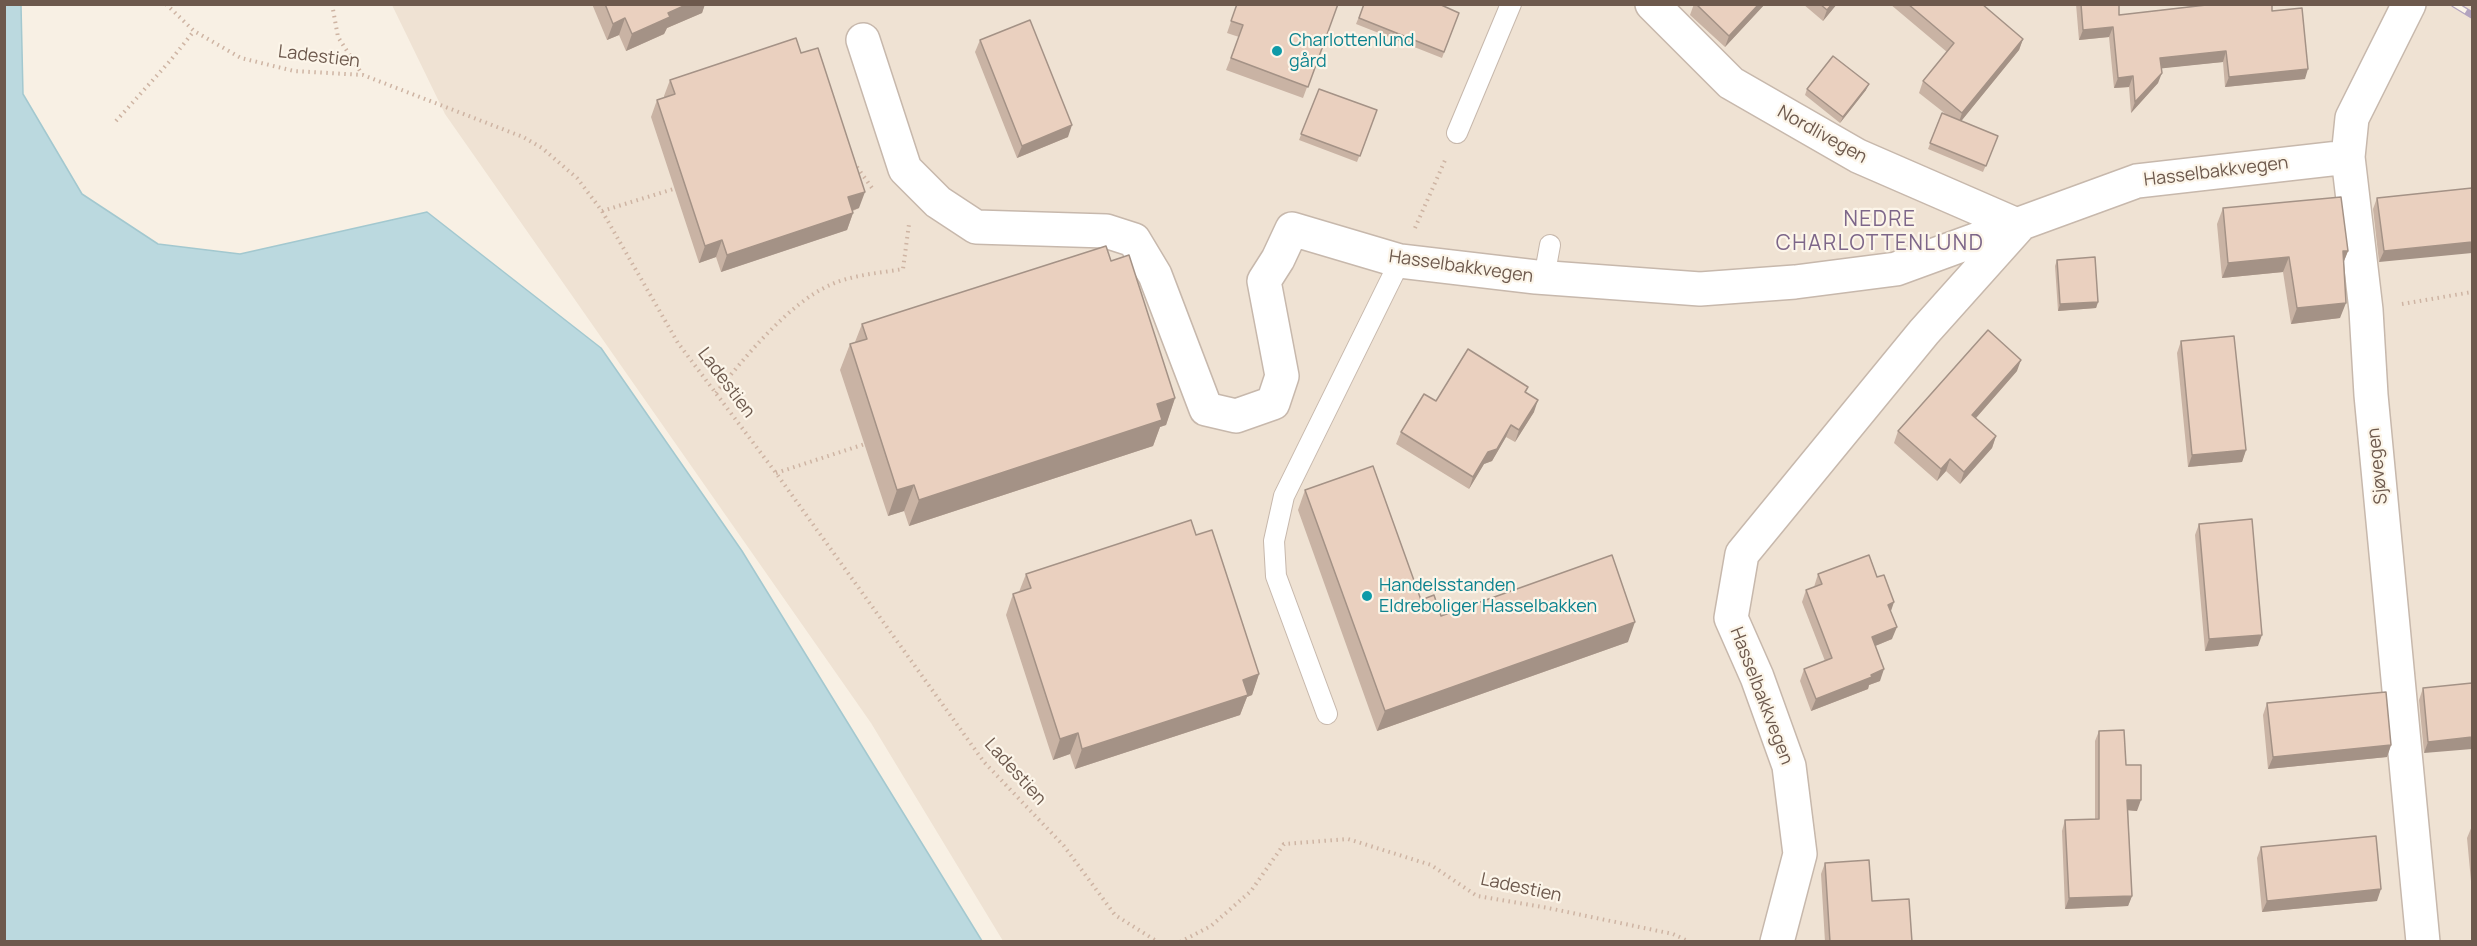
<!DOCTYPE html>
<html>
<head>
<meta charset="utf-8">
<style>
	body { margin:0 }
	#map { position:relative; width:2477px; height:946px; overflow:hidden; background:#f8f0e4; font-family:Manrope,sans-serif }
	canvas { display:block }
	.frame { position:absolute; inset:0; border:6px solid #6d594d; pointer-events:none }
</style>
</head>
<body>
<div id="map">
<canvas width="2477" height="946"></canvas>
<div class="frame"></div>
</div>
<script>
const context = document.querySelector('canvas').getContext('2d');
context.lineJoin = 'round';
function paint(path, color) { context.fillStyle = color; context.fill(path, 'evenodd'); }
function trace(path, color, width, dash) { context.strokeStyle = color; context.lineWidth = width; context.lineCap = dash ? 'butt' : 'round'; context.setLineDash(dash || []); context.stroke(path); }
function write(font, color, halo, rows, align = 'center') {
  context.font = font + ' Manrope,sans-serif'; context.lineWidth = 4.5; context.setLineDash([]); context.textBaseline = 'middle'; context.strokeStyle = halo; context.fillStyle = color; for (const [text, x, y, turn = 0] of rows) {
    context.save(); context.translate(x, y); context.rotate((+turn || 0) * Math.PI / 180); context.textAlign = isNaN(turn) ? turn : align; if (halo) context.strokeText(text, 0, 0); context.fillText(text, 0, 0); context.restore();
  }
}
const residential = new Path2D(`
	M 392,5 L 2472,5 L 2472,941 L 1003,941 L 871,723 L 445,114 Z`);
const water = new Path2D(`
	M 5,4 L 21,5 L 23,94 L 82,194 L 158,244 L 240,254 L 427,212 L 601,348 L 742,551 L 982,941 L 5,941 Z`);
const path = new Path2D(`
	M 166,4 L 194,31 L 241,58 L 294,71 L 363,75 L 523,137 L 542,148 L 577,178 L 602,211 L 678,343 L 776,473 L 984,762 L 1064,846 L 1115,915 L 1158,942
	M 332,4 L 338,37 L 362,74
	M 116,121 L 170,61 L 194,31
	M 857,167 L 872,188
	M 602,211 L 677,188
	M 1415,228 L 1446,158
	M 2402,304 L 2472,292
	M 716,393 C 744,358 789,303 830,285 C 851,275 880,273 903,269 L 909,224
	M 776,473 L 865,444
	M 1180,942 L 1211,926 L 1251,891 L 1284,844 L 1348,839 L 1431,865 L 1477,896 L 1548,908 L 1673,934 L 1690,942`);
const lane = new Path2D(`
	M 1457,133 L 1511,4
	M 1544,278 L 1550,245
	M 1327,714 L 1276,576 L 1274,541 L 1284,496 L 1400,261`);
const street = new Path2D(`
	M 1652,4 L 1731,83 L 1858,156 L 2019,226
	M 2409,4 L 2352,118 L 2348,157 L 2366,310 L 2371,395 L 2423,942
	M 863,40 L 905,169 L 938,202 L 976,227 L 1106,231 L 1134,240 L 1155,275 L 1206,409 L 1236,416 L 1273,403 L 1282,376 L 1264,281 L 1278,259 L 1292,229 L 1400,261 L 1536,277 L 1700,289 L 1795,282 L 1896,269 L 2137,181 L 2348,157
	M 1777,942 L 1800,854 L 1789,766 L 1757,677 L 1731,618 L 1742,554 L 1924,332 L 2018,227`);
const rail = new Path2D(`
	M 2454,4 L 2472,15`);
const wall = new Path2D(`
	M 592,4 L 705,4 L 702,13 L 667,28 L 664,34 L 626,51 L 619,35 L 607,40 Z
	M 1237,4 L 1338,4 L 1303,98 L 1226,70 L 1239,37 L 1227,33 Z
	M 1364,4 L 1459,13 L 1442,58 L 1356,24 Z
	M 1694,4 L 1765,4 L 1725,47 L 1690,15 Z
	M 1803,4 L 1837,4 L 1823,21 Z
	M 1890,4 L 1982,4 L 2023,39 L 2019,50 L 1961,121 L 1998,136 L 1983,172 L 1928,149 L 1942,113 L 1947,115 L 1919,93 L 1923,81 L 1947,52 Z
	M 2076,4 L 2119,4 L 2119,15 L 2211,4 L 2272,4 L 2272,11 L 2305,79 L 2225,87 L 2223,62 L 2161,68 L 2158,83 L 2131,113 L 2129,87 L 2114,88 L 2109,37 L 2079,40 Z
	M 980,40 L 1068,137 L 1017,158 L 975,52 Z
	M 801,53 L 859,208 L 853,211 L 853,213 L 847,230 L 721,272 L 716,257 L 699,263 L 651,117 L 657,100 L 664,98 L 664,96 L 670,80 Z
	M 1319,89 L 1377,110 L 1357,162 L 1299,140 Z
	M 1807,89 L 1866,90 L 1840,123 L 1805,95 Z
	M 2472,188 L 2379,262 L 2373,209 L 2377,198 Z
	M 2223,208 L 2348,251 L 2344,261 L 2340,318 L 2291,324 L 2283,272 L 2222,278 L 2217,224 Z
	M 2057,260 L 2098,302 L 2096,308 L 2058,311 L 2055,266 Z
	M 1111,261 L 1175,398 L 1166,425 L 1160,427 L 1153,446 L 909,526 L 904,511 L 888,516 L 840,370 L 850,344 L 855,342 L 862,324 Z
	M 2181,341 L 2246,450 L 2242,462 L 2188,467 L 2177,353 Z
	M 2017,371 L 1976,418 L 1996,436 L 1992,448 L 1960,484 L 1946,471 L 1937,481 L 1894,443 L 1898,431 Z
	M 1526,393 L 1534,412 L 1515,442 L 1506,437 L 1492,461 L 1484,464 L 1469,489 L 1396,444 L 1401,432 L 1436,401 Z
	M 1305,490 L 1421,600 L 1441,616 L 1628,642 L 1377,731 L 1298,510 Z
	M 2199,524 L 2258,646 L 2205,651 L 2195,535 Z
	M 1196,535 L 1259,674 L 1252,695 L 1247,697 L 1240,715 L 1075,769 L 1070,754 L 1053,760 L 1006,615 L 1013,594 L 1019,592 L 1026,574 Z
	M 1818,574 L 1891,612 L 1892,639 L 1875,646 L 1880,681 L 1869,685 L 1868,689 L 1811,711 L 1800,681 L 1804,669 L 1825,661 L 1802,602 L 1806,590 L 1814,587 Z
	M 2472,683 L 2424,753 L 2419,700 L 2423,688 Z
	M 2267,703 L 2391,745 L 2387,757 L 2268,769 L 2263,715 Z
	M 2099,731 L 2126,765 L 2137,811 L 2128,810 L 2132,896 L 2128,906 L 2065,909 L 2062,831 L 2065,820 L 2095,819 L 2095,741 Z
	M 2472,826 L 2472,892 L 2467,838 Z
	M 2261,847 L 2377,901 L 2262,912 L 2257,858 Z
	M 1825,863 L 1872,901 L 1912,942 L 1825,942 L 1821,874 Z`);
const shadedWall = new Path2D(`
	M 688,4 L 705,4 L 702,13 L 667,28 L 664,34 L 626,51 L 632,34 L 668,13 Z
	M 1759,4 L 1765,4 L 1725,47 L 1729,36 Z
	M 1832,4 L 1837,4 L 1823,21 L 1827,10 Z
	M 625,18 L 619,35 L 607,40 L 613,24 Z
	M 2113,27 L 2109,37 L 2079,40 L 2083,30 Z
	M 2023,39 L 2019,50 L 1958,125 L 1962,113 Z
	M 2226,51 L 2223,62 L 2156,69 L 2160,58 Z
	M 2308,69 L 2305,79 L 2225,87 L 2229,77 Z
	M 2162,73 L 2158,83 L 2131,113 L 2135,102 Z
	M 2133,76 L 2129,87 L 2114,88 L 2118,78 Z
	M 1869,84 L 1866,90 L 1840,123 L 1843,117 Z
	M 1072,125 L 1068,137 L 1017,158 L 1022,146 Z
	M 865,192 L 859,208 L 842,214 L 848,197 Z
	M 853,213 L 847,230 L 721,272 L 727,255 Z
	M 722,240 L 716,257 L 699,263 L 705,246 Z
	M 2472,242 L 2472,253 L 2379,262 L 2384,251 Z
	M 2343,251 L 2348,251 L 2342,266 Z
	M 2289,257 L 2283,272 L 2222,278 L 2228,263 Z
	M 2098,302 L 2096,308 L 2058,311 L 2060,304 Z
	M 2346,303 L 2340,318 L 2291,324 L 2297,308 Z
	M 2021,360 L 2017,371 L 1968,427 L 1972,415 Z
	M 1175,398 L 1166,425 L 1160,427 L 1153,446 L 909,526 L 919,500 L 1157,404 Z
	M 1538,400 L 1534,412 L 1515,442 L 1519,430 Z
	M 1511,425 L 1506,437 L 1492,461 L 1484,464 L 1469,489 L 1473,477 L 1488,452 Z
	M 1996,436 L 1992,448 L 1960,484 L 1964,472 Z
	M 2246,450 L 2242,462 L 2188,467 L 2192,455 Z
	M 1950,459 L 1946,471 L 1937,481 L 1941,469 Z
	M 914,485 L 904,511 L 888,516 L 897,490 Z
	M 1894,602 L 1890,614 L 1888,605 Z
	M 1635,622 L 1628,642 L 1377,731 L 1385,711 Z
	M 1897,627 L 1892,639 L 1868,649 L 1872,637 Z
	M 2262,635 L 2258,646 L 2205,651 L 2209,639 Z
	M 1884,669 L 1880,681 L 1869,685 L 1868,689 L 1811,711 L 1816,699 Z
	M 1259,674 L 1252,695 L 1247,697 L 1240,715 L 1075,769 L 1082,749 L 1243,680 Z
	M 1078,733 L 1070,754 L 1053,760 L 1060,739 Z
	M 2472,737 L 2472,749 L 2424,753 L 2428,742 Z
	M 2391,745 L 2387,757 L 2268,769 L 2273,757 Z
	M 2127,800 L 2141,800 L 2137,811 L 2124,810 Z
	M 2381,889 L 2377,901 L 2262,912 L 2267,901 Z
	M 2132,896 L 2128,906 L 2065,909 L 2069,898 Z`);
const building = new Path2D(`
	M 605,4 L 688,4 L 668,13 L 670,17 L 632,34 L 625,18 L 613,24 Z
	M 1237,4 L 1338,4 L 1308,87 L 1231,58 L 1243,25 L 1231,21 Z
	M 1364,4 L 1439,4 L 1459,13 L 1444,52 L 1359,18 Z
	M 1696,4 L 1759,4 L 1729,36 Z
	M 1820,4 L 1832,4 L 1827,10 Z
	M 1908,4 L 1982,4 L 2023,39 L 1962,113 L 1923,81 L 1954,43 Z
	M 2081,4 L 2119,4 L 2119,15 L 2215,4 L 2272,4 L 2272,11 L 2302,8 L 2308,69 L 2229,77 L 2226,51 L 2160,58 L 2162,73 L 2135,102 L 2133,76 L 2118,78 L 2113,27 L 2083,30 Z
	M 1030,20 L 1072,125 L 1022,146 L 980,40 Z
	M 796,38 L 801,53 L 818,48 L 865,192 L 848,197 L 853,213 L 727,255 L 722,240 L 705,246 L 657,100 L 675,94 L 670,80 Z
	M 1833,56 L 1869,84 L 1843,117 L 1807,89 Z
	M 1319,89 L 1377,110 L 1360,156 L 1301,134 Z
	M 1942,113 L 1998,136 L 1986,166 L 1930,143 Z
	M 2472,188 L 2472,242 L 2384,251 L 2377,198 Z
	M 2341,197 L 2348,251 L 2343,251 L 2346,303 L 2297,308 L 2289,257 L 2228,263 L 2223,208 Z
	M 1106,246 L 1111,261 L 1129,255 L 1175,398 L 1157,404 L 1162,420 L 919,500 L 914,485 L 897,490 L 850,344 L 867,339 L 862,324 Z
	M 2095,257 L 2098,302 L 2060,304 L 2057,260 Z
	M 1988,330 L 2021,360 L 1972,415 L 1996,436 L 1964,472 L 1950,459 L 1941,469 L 1898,431 Z
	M 2234,336 L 2246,450 L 2192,455 L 2181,341 Z
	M 1468,349 L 1528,387 L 1525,392 L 1538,400 L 1519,430 L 1511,425 L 1497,449 L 1488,452 L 1473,477 L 1401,432 L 1424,394 L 1436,401 Z
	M 1373,466 L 1421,600 L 1434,595 L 1441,616 L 1612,555 L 1635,622 L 1385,711 L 1305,490 Z
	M 2252,519 L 2262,635 L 2209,639 L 2199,524 Z
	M 1191,520 L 1196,535 L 1212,530 L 1259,674 L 1243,680 L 1248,695 L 1082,749 L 1078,733 L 1060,739 L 1013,594 L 1031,588 L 1026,574 Z
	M 1869,555 L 1877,577 L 1884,575 L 1894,602 L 1888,605 L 1897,627 L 1872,637 L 1884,669 L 1871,675 L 1872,677 L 1816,699 L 1804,669 L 1832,658 L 1806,590 L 1822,584 L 1818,574 Z
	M 2472,683 L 2472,737 L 2428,742 L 2423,688 Z
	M 2386,692 L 2391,745 L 2273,757 L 2267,703 Z
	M 2124,730 L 2126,765 L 2141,765 L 2141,800 L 2127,800 L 2132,896 L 2069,898 L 2065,820 L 2099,819 L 2099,731 Z
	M 2376,836 L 2381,889 L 2267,901 L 2261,847 Z
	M 1869,860 L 1872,901 L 1909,899 L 1912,942 L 1830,942 L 1825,863 Z`);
const markers = [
	[1277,51,6,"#0f9aa8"],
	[1367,596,6,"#0f9aa8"]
];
const cultureNames = [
	["Charlottenlund",1289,41],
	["gård",1289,62],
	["Handelsstanden",1379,586],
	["Eldreboliger Hasselbakken",1379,607]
];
const streetNames = [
	["Ladestien",319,57,7],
	["Nordlivegen",1822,135,29],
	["Hasselbakkvegen",2216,172,-7],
	["Hasselbakkvegen",1461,267,8],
	["Ladestien",726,383,53],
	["Sjøvegen",2378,466,-96],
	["Hasselbakkvegen",1761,696,69],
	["Ladestien",1015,772,48],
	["Ladestien",1521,888,12]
];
const quarterNames = [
	["NEDRE",1880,220],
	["CHARLOTTENLUND",1880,244]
];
paint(residential, '#efe2d3');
paint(water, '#bbd9df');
trace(water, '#a3c8cf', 1.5);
trace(lane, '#c7b8ac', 22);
trace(street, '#c7b8ac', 36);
trace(path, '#ceb4a3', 4, [1.5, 4.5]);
trace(lane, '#fff', 20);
trace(street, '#fff', 33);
trace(rail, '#b3a4bf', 7);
trace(rail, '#fcf5e9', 4.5, [14]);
paint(wall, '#c9b3a4');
paint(shadedWall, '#a49286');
paint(building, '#ead0bf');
trace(building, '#a49286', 1.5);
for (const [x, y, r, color] of markers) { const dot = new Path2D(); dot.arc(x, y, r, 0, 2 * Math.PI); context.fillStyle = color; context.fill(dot); trace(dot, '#fcf5e9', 2); }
write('18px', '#0d838f', '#fcf5e9', cultureNames, 'left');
write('18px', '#6d594d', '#fcf5e9', streetNames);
context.letterSpacing = '1.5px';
write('21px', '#7d6689', '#fcf5e9', quarterNames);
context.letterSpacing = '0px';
</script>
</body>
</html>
